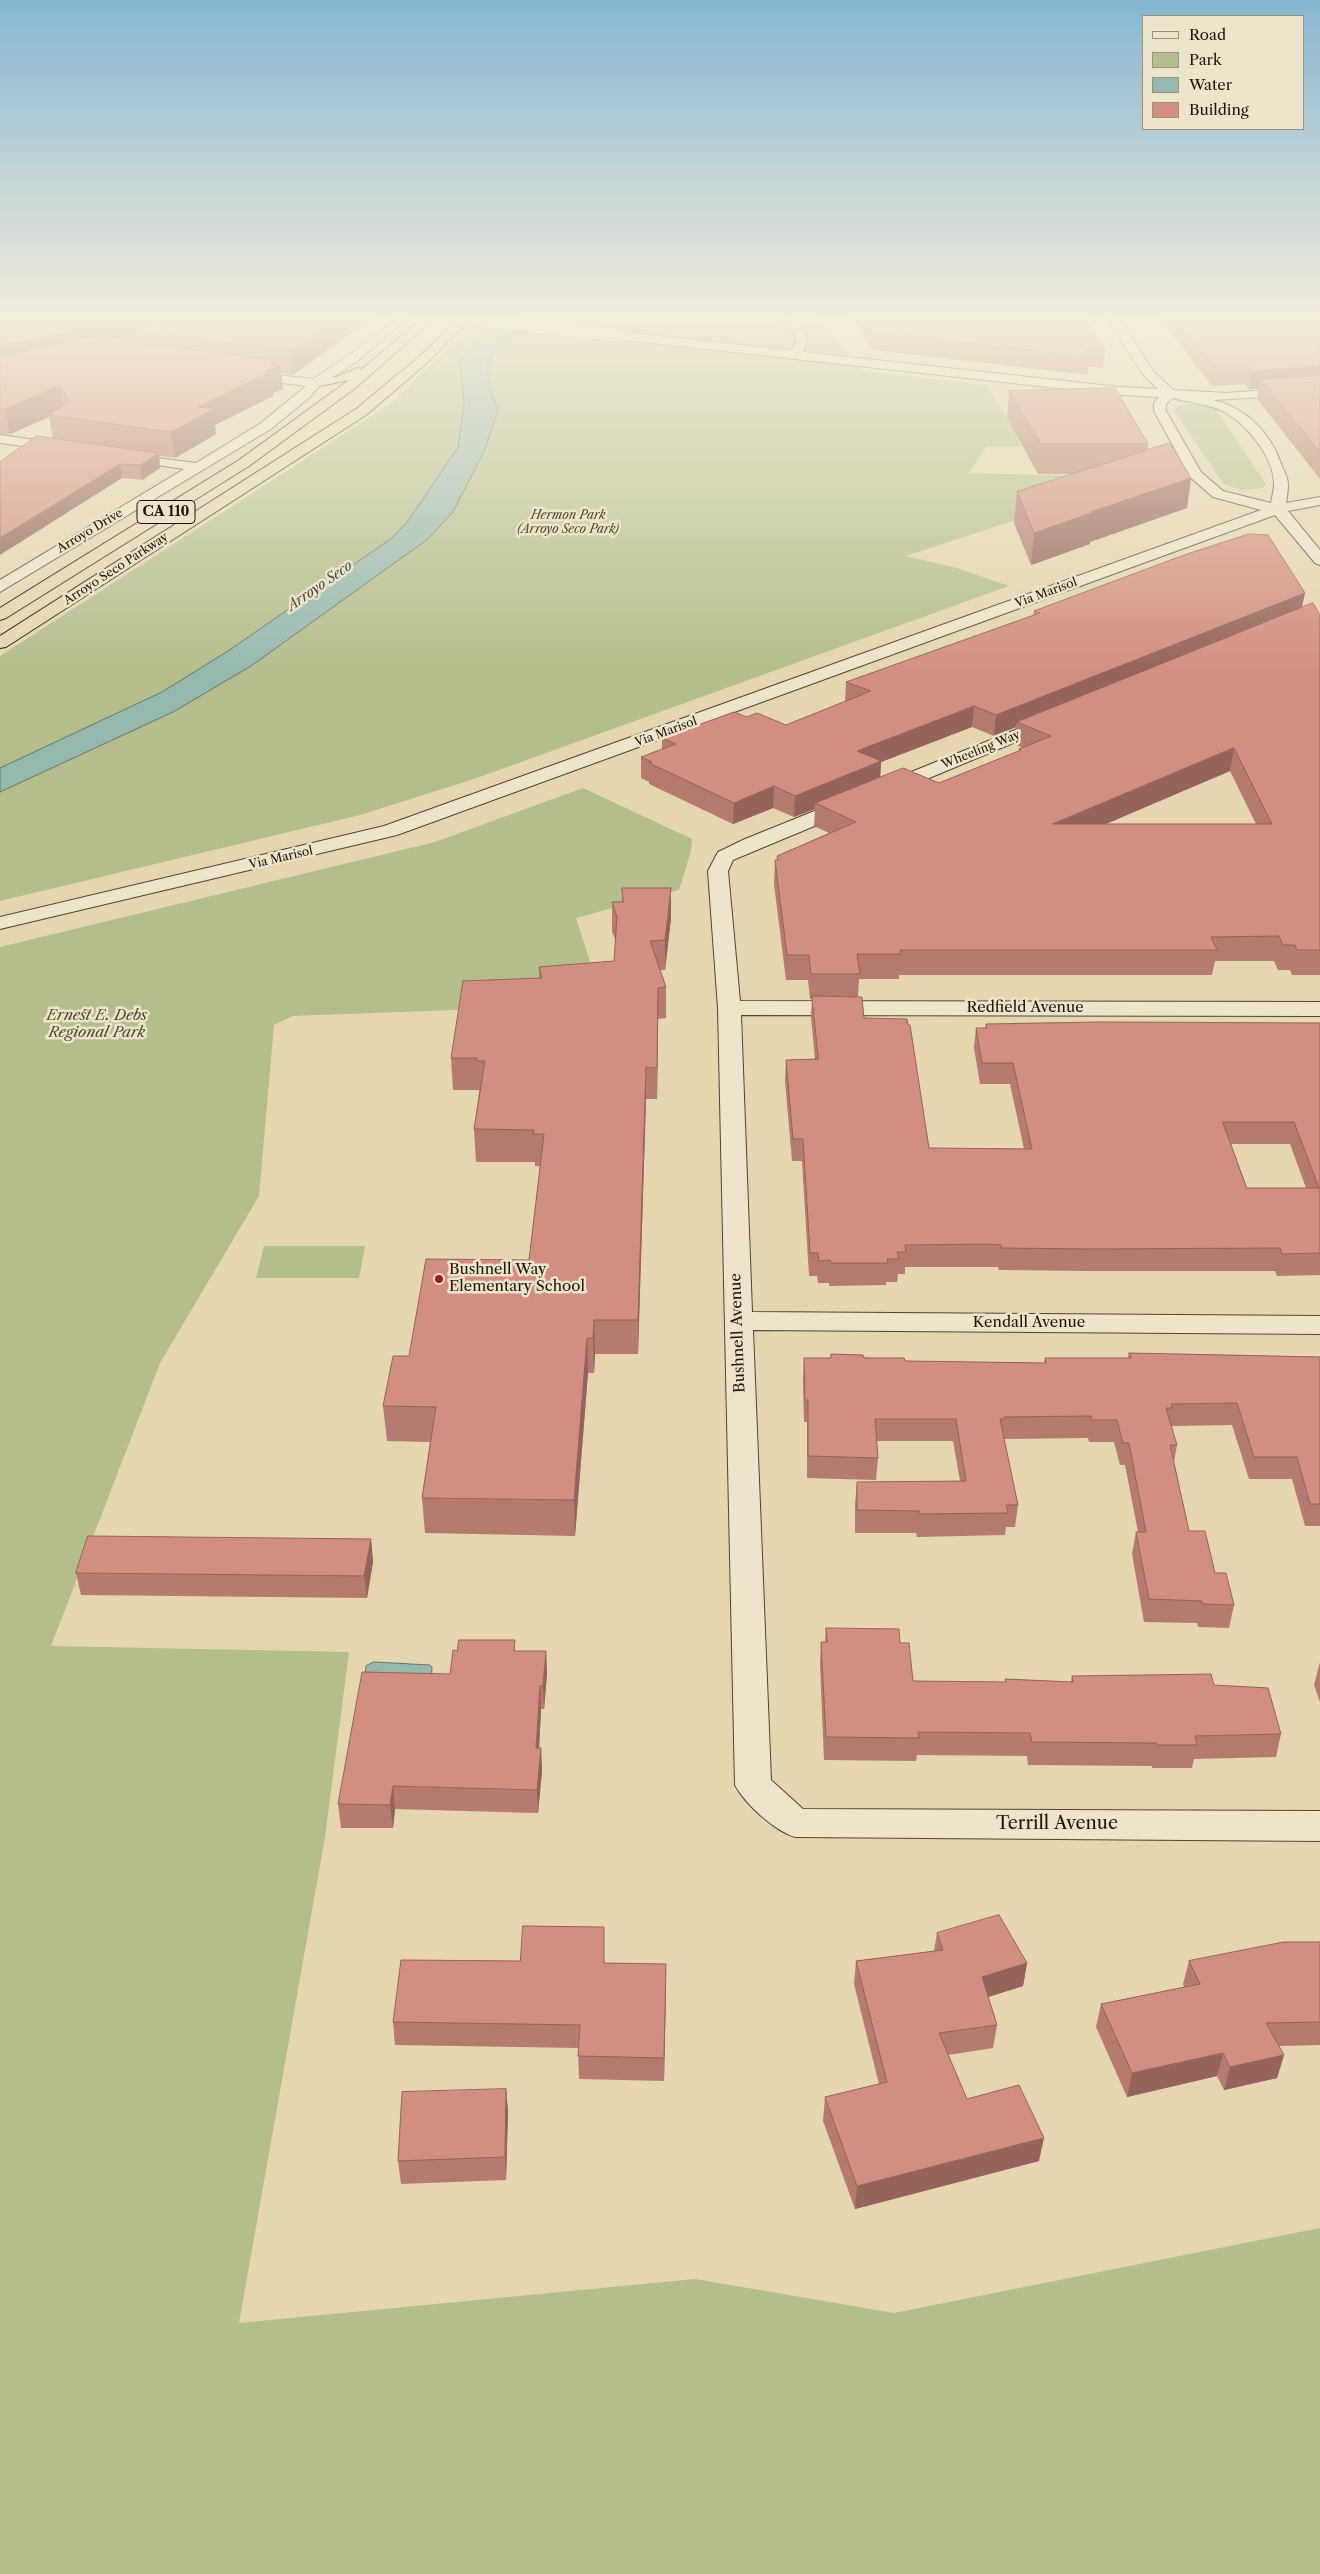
<!DOCTYPE html>
<html>
<head>
<meta charset="utf-8">
<style>
	body { margin:0 }
	#map { position:relative; width:1320px; height:2574px; overflow:hidden; background:#e5d6af; font-family:"Libre Caslon Text",serif }
	canvas { display:block }
	.legend { position:absolute; left:1142px; top:15px; width:162px; height:115px; box-sizing:border-box; background:#eee4cb; border:1px solid #9b917c; margin:0; padding:6px 9px; list-style:none; font-size:15px; color:#1f1406 }
	.legend li { display:flex; align-items:center; gap:10px; height:25px }
	.legend b { width:25px; border:1px solid #9b917c }
</style>
</head>
<body>
<div id="map">
<canvas width="1320" height="2574"></canvas>
<ul class="legend">
<li><b style="height:6px;background:#eee4cb"></b>Road</li>
<li><b style="height:14px;background:#b4be8c"></b>Park</li>
<li><b style="height:14px;background:#96b9ae"></b>Water</li>
<li><b style="height:14px;background:#d38e82"></b>Building</li>
</ul>
</div>
<script>
const context = document.querySelector('canvas').getContext('2d');
context.lineJoin = 'round';
function paint(path, color) { context.fillStyle = color; context.fill(path, 'evenodd'); }
function trace(path, color, width, dash) { context.strokeStyle = color; context.lineWidth = width; context.lineCap = dash ? 'butt' : 'round'; context.setLineDash(dash || []); context.stroke(path); }
function write(font, color, halo, rows, align = 'center') {
  context.font = font + ' "Libre Caslon Text",serif'; context.lineWidth = 5; context.setLineDash([]); context.textBaseline = 'middle'; context.strokeStyle = halo; context.fillStyle = color; for (const [text, x, y, turn = 0] of rows) {
    context.save(); context.translate(x, y); context.rotate((+turn || 0) * Math.PI / 180); context.textAlign = isNaN(turn) ? turn : align; if (halo) context.strokeText(text, 0, 0); context.fillText(text, 0, 0); context.restore();
  }
}
const green = new Path2D(`
	M 488,314 L 812,314 L 864,371 L 986,385 L 1012,424 L 1021,447 L 986,447 L 969,473 L 1085,476 L 1094,494 L 906,556 L 957,568 L 1009,586 L 474,779 L 360,815 L 0,901 L 0,656 L 395,401 L 420,374 Z
	M 1192,404 L 1215,408 L 1266,484 L 1263,488 L 1241,490 L 1224,484 L 1173,409 L 1180,405 Z
	M 583,788 L 692,839 L 691,851 L 679,890 L 576,918 L 600,992 L 535,1007 L 293,1016 L 274,1025 L 259,1196 L 160,1363 L 51,1646 L 349,1652 L 325,1837 L 239,2323 L 695,2279 L 894,2313 L 1320,2228 L 1320,2574 L 0,2574 L 0,947 L 435,842 Z
	M 264,1246 L 365,1246 L 359,1278 L 256,1278 Z`);
const water = new Path2D(`
	M 510,314 L 544,314 L 499,345 L 488,362 L 488,384 L 498,411 L 484,451 L 453,512 L 428,539 L 251,666 L 173,712 L 0,792 L 0,768 L 162,692 L 228,651 L 392,538 L 408,521 L 458,447 L 464,404 L 460,361 L 483,333 Z
	M 374,1662 L 430,1665 L 432,1667 L 431,1687 L 365,1676 L 366,1666 Z`);
const minor = new Path2D(`
	M 1104,314 L 1116,314 L 1153,371 L 1173,390 L 1227,393 L 1320,386 L 1320,394 L 1213,400 C 1247,408 1271,433 1282,466 C 1284,471 1288,478 1288,484 C 1288,490 1287,497 1286,503 L 1320,497 L 1320,505 L 1288,511 L 1320,550 L 1320,565 L 1315,563 L 1275,515 L 397,835 L 0,929 L 0,917 L 384,826 L 1261,510 L 1213,497 L 1190,477 L 1154,411 L 1154,403 L 1159,397 L 1120,395 L 615,339 L 609,335 L 615,331 L 1120,387 L 1158,389 L 1144,376 ZM 1173,398 C 1187,402 1204,404 1218,409 C 1243,419 1274,456 1274,484 C 1274,490 1272,497 1271,503 L 1223,491 L 1201,472 L 1166,411 L 1166,404 Z
	M 399,317 L 405,320 L 403,322 L 359,360 L 319,386 L 310,397 L 271,429 L 0,592 L 0,580 L 184,469 L 123,460 L 118,459 L 116,456 L 118,453 L 196,463 L 261,423 L 306,386 L 244,378 L 238,374 L 240,371 L 313,379 L 351,354 Z
	M 0,435 L 65,444 L 72,448 L 65,452 L 0,443 Z
	M 1050,716 L 1056,717 L 1059,721 L 1056,725 L 733,860 L 728,871 L 740,1001 L 1320,1002 L 1320,1016 L 741,1015 L 752,1312 L 1320,1316 L 1320,1334 L 753,1330 L 771,1780 L 803,1809 L 1320,1811 L 1320,1841 L 795,1837 C 775,1831 745,1804 735,1785 L 718,1008 L 708,871 L 718,852 L 745,839 Z`);
const highway = new Path2D(`
	M 427,314 L 440,314 L 354,389 L 249,466 L 6,618 L 0,620 L 0,608 L 239,460 L 349,380 L 315,387 L 311,386 L 309,383 L 311,380 L 336,377 L 358,368 L 362,369 Z
	M 463,314 L 476,314 L 428,362 L 366,415 L 6,647 L 0,648 L 0,636 L 356,409 L 420,356 Z
	M 774,314 L 788,314 C 806,327 813,337 800,358 L 796,359 L 790,355 L 796,341 L 795,332 Z`);
const minorBridge = new Path2D(`
	M 423,314 L 615,335`);
const wall = new Path2D(`
	M 0,314 L 370,319 L 293,375 L 281,373 L 283,389 L 273,393 L 273,396 L 215,425 L 216,434 L 175,458 L 159,456 L 160,468 L 142,480 L 122,478 L 53,439 L 49,417 L 10,434 L 0,434 Z
	M 851,314 L 1080,314 L 1105,350 L 1103,368 L 1088,367 L 1088,375 L 873,350 Z
	M 1156,314 L 1320,314 L 1320,479 L 1257,399 L 1258,389 L 1249,389 L 1245,384 L 1212,386 Z
	M 1009,391 L 1148,444 L 1148,450 L 1191,478 L 1187,508 L 1090,542 L 1090,544 L 1031,565 L 1014,523 L 1017,492 L 1075,474 L 1038,474 L 1007,418 Z
	M 1302,607 L 1320,615 L 1320,975 L 1292,975 L 1290,970 L 1278,970 L 1274,961 L 1215,961 L 1212,975 L 899,975 L 899,979 L 859,979 L 858,997 L 864,1018 L 929,1148 L 1024,1149 L 1010,1084 L 980,1084 L 974,1048 L 976,1028 L 985,1028 L 986,1024 L 1320,1023 L 1320,1275 L 1277,1276 L 1275,1271 L 1089,1271 L 999,1270 L 998,1267 L 905,1267 L 905,1274 L 898,1274 L 897,1282 L 886,1282 L 886,1285 L 829,1286 L 829,1283 L 818,1283 L 817,1276 L 809,1276 L 802,1161 L 792,1161 L 785,1081 L 786,1060 L 815,1059 L 811,1017 L 812,999 L 810,999 L 808,980 L 786,980 L 774,884 L 775,860 L 777,860 L 777,856 L 829,833 L 814,826 L 815,809 L 794,817 L 773,808 L 733,824 L 649,784 L 649,782 L 641,778 L 641,757 L 662,749 L 662,738 L 747,717 L 786,725 L 845,702 L 846,682 L 1033,615 L 1034,611 ZM 972,727 L 994,736 L 1016,727 L 1014,744 L 1023,748 L 1019,749 L 1019,751 L 939,783 L 880,777 L 881,762 ZM 1230,771 L 1256,824 L 1105,824 ZM 1231,1144 L 1290,1144 L 1306,1188 L 1247,1188 Z
	M 622,888 L 671,918 L 665,970 L 660,970 L 666,987 L 666,1018 L 658,1019 L 657,1099 L 646,1099 L 638,1354 L 595,1354 L 594,1373 L 588,1373 L 575,1536 L 425,1533 L 422,1498 L 430,1442 L 387,1441 L 383,1406 L 409,1356 L 529,1260 L 540,1166 L 535,1166 L 535,1162 L 476,1162 L 474,1129 L 479,1093 L 479,1090 L 453,1090 L 451,1058 L 539,979 L 539,967 L 614,961 L 616,941 L 612,932 L 612,902 L 622,902 Z
	M 1129,1353 L 1320,1357 L 1320,1526 L 1305,1526 L 1292,1479 L 1249,1479 L 1232,1425 L 1171,1426 L 1177,1445 L 1174,1462 L 1189,1531 L 1234,1605 L 1229,1628 L 1198,1627 L 1197,1623 L 1144,1622 L 1132,1554 L 1136,1532 L 1138,1532 L 1125,1465 L 1120,1465 L 1114,1442 L 1089,1442 L 1088,1438 L 1004,1439 L 1018,1505 L 1015,1527 L 1006,1527 L 1005,1535 L 917,1537 L 916,1533 L 855,1533 L 855,1504 L 857,1482 L 960,1481 L 953,1441 L 877,1441 L 878,1458 L 876,1480 L 807,1478 L 807,1422 L 804,1422 L 803,1380 L 804,1358 L 830,1358 L 831,1354 L 905,1361 L 1044,1363 L 1045,1358 L 1128,1358 Z
	M 371,1539 L 373,1562 L 367,1598 L 81,1595 L 76,1573 Z
	M 826,1628 L 900,1643 L 913,1681 L 1005,1682 L 1005,1679 L 1071,1682 L 1072,1676 L 1214,1685 L 1281,1734 L 1276,1757 L 1194,1759 L 1192,1768 L 1152,1768 L 1152,1766 L 1028,1765 L 1027,1756 L 917,1755 L 916,1761 L 824,1760 L 820,1665 L 821,1642 L 825,1642 Z
	M 515,1640 L 515,1651 L 546,1651 L 547,1674 L 544,1709 L 541,1709 L 539,1748 L 541,1748 L 542,1771 L 538,1813 L 395,1809 L 393,1828 L 341,1828 L 338,1804 L 450,1674 L 457,1651 Z
	M 1320,1662 L 1320,1702 L 1314,1685 Z
	M 937,1933 L 1027,1963 L 1023,1986 L 988,1997 L 997,2025 L 993,2048 L 948,2055 L 967,2099 L 1039,2161 L 855,2209 L 823,2121 L 825,2097 L 879,2084 L 854,1984 L 856,1961 L 934,1951 Z
	M 1320,1942 L 1320,2045 L 1279,2046 L 1284,2055 L 1277,2078 L 1224,2090 L 1217,2076 L 1127,2097 L 1096,2027 L 1101,2004 L 1184,1987 L 1183,1984 L 1189,1961 Z
	M 605,1963 L 666,1964 L 664,2081 L 579,2079 L 578,2048 L 395,2045 L 393,2022 Z
	M 506,2089 L 508,2112 L 506,2180 L 401,2184 L 398,2161 Z`);
const shadedWall = new Path2D(`
	M 149,314 L 254,314 L 127,330 L 128,342 L 0,370 L 0,346 Z
	M 344,314 L 370,314 L 370,319 L 293,375 L 291,351 Z
	M 275,360 L 276,367 L 280,365 L 283,389 L 273,393 L 273,396 L 215,425 L 216,434 L 175,458 L 171,432 L 197,407 L 266,371 L 270,364 Z
	M 1320,366 L 1320,379 L 1260,379 L 1258,389 L 1249,389 L 1252,371 Z
	M 60,385 L 64,410 L 49,415 L 49,417 L 10,434 L 5,409 Z
	M 159,453 L 160,468 L 142,480 L 140,465 Z
	M 120,464 L 122,478 L 0,555 L 0,538 Z
	M 1191,478 L 1187,508 L 1090,542 L 1090,544 L 1031,565 L 1034,533 L 1091,512 Z
	M 1305,593 L 1301,612 L 1017,722 L 1016,727 L 994,736 L 996,715 Z
	M 974,706 L 972,727 L 881,762 L 880,782 L 815,803 L 815,809 L 794,817 L 795,796 L 857,751 Z
	M 1234,748 L 1230,771 L 1050,848 L 1053,824 Z
	M 774,786 L 773,808 L 733,824 L 734,803 Z
	M 671,888 L 671,918 L 665,970 L 665,940 Z
	M 658,988 L 658,1019 L 657,1099 L 657,1068 Z
	M 646,1067 L 646,1099 L 638,1354 L 638,1320 Z
	M 594,1320 L 595,1354 L 594,1373 L 593,1338 Z
	M 587,1338 L 588,1373 L 575,1536 L 574,1500 Z
	M 371,1539 L 373,1562 L 367,1598 L 364,1576 Z
	M 546,1651 L 547,1674 L 544,1709 L 543,1686 Z
	M 540,1686 L 541,1709 L 538,1771 L 536,1748 Z
	M 541,1748 L 542,1771 L 538,1813 L 537,1790 Z
	M 393,1786 L 395,1809 L 393,1828 L 390,1805 Z
	M 1027,1963 L 1023,1986 L 979,2000 L 982,1977 Z
	M 666,1964 L 666,1987 L 664,2081 L 664,2058 Z
	M 1223,2053 L 1217,2076 L 1127,2097 L 1132,2073 Z
	M 1284,2055 L 1277,2078 L 1224,2090 L 1230,2067 Z
	M 506,2089 L 508,2112 L 506,2180 L 505,2157 Z
	M 1044,2138 L 1039,2161 L 855,2209 L 857,2186 Z`);
const building = new Path2D(`
	M 0,314 L 149,314 L 0,346 Z
	M 198,314 L 344,314 L 291,351 L 127,330 Z
	M 862,314 L 1080,314 L 1082,319 L 1086,319 L 1105,350 L 1085,350 L 1090,357 L 874,332 Z
	M 1172,314 L 1316,314 L 1319,316 L 1320,316 L 1320,362 L 1318,361 L 1320,363 L 1320,366 L 1252,371 L 1248,366 L 1214,367 Z
	M 106,334 L 108,337 L 143,344 L 275,360 L 270,364 L 280,365 L 266,371 L 271,372 L 197,407 L 214,409 L 171,432 L 49,415 L 69,401 L 60,385 L 5,409 L 0,409 L 0,357 Z
	M 1320,376 L 1320,452 L 1260,379 Z
	M 1115,388 L 1148,444 L 1041,444 L 1009,391 Z
	M 37,436 L 159,453 L 140,465 L 120,464 L 0,538 L 0,462 Z
	M 1170,443 L 1191,478 L 1091,512 L 1094,512 L 1034,533 L 1017,492 Z
	M 1249,534 L 1268,535 L 1305,593 L 996,715 L 974,706 L 857,751 L 881,761 L 795,796 L 774,786 L 734,803 L 649,763 L 652,762 L 641,757 L 676,744 L 662,738 L 734,712 L 747,717 L 757,713 L 786,725 L 871,691 L 846,682 L 1040,613 L 1034,611 L 1184,555 Z
	M 1313,603 L 1320,615 L 1320,950 L 1297,950 L 1295,945 L 1283,945 L 1279,936 L 1211,937 L 1217,950 L 900,950 L 901,954 L 857,954 L 860,974 L 811,974 L 809,955 L 787,955 L 775,860 L 778,860 L 777,856 L 856,822 L 815,803 L 903,768 L 939,783 L 1021,750 L 1019,749 L 1051,736 L 1017,722 ZM 1234,748 L 1272,824 L 1053,824 Z
	M 622,888 L 671,888 L 665,940 L 650,941 L 666,987 L 658,988 L 657,1068 L 646,1067 L 638,1320 L 594,1320 L 593,1338 L 587,1338 L 574,1500 L 422,1498 L 436,1407 L 383,1406 L 393,1356 L 409,1356 L 426,1259 L 529,1260 L 544,1134 L 533,1134 L 534,1130 L 474,1129 L 485,1061 L 477,1061 L 477,1058 L 451,1058 L 463,981 L 542,978 L 539,967 L 614,961 L 617,917 L 612,902 L 623,902 Z
	M 812,996 L 862,997 L 864,1018 L 907,1019 L 908,1025 L 910,1025 L 929,1148 L 1032,1149 L 1013,1063 L 982,1063 L 976,1028 L 987,1028 L 986,1024 L 1099,1022 L 1320,1023 L 1320,1253 L 1282,1254 L 1280,1248 L 1092,1249 L 1001,1248 L 1001,1245 L 990,1244 L 905,1245 L 906,1252 L 897,1252 L 899,1259 L 887,1259 L 888,1263 L 831,1263 L 830,1260 L 819,1261 L 818,1253 L 810,1253 L 803,1139 L 793,1139 L 786,1060 L 818,1059 ZM 1223,1122 L 1294,1122 L 1319,1188 L 1247,1188 Z
	M 1129,1353 L 1320,1357 L 1320,1504 L 1310,1504 L 1297,1457 L 1254,1457 L 1237,1403 L 1171,1404 L 1172,1408 L 1166,1408 L 1177,1445 L 1170,1445 L 1189,1531 L 1205,1531 L 1215,1573 L 1226,1573 L 1234,1605 L 1202,1604 L 1202,1601 L 1149,1599 L 1136,1532 L 1146,1532 L 1129,1443 L 1123,1443 L 1117,1420 L 1092,1420 L 1091,1416 L 1004,1417 L 1004,1419 L 1000,1419 L 1018,1505 L 1006,1505 L 1008,1513 L 919,1514 L 919,1511 L 857,1510 L 857,1482 L 966,1481 L 956,1419 L 875,1419 L 878,1458 L 808,1456 L 808,1400 L 805,1400 L 804,1358 L 831,1358 L 831,1354 L 863,1355 L 864,1358 L 904,1358 L 905,1361 L 1046,1363 L 1045,1358 L 1131,1358 Z
	M 88,1536 L 371,1539 L 364,1576 L 76,1573 Z
	M 826,1628 L 899,1629 L 900,1643 L 909,1643 L 913,1681 L 1006,1682 L 1005,1679 L 1073,1682 L 1072,1676 L 1211,1674 L 1214,1685 L 1268,1688 L 1281,1734 L 1195,1736 L 1197,1745 L 1157,1745 L 1156,1743 L 1032,1742 L 1030,1733 L 918,1732 L 919,1738 L 826,1737 L 821,1642 L 827,1642 Z
	M 459,1640 L 515,1640 L 514,1651 L 546,1651 L 543,1686 L 540,1686 L 536,1748 L 541,1748 L 537,1790 L 393,1786 L 390,1805 L 338,1804 L 362,1672 L 450,1674 L 453,1650 L 457,1651 Z
	M 999,1915 L 1027,1963 L 982,1977 L 997,2025 L 939,2033 L 967,2099 L 1019,2085 L 1044,2138 L 857,2186 L 825,2097 L 887,2082 L 856,1961 L 943,1950 L 937,1933 Z
	M 523,1926 L 604,1927 L 604,1963 L 666,1964 L 664,2058 L 578,2056 L 580,2025 L 393,2022 L 401,1960 L 520,1961 Z
	M 1284,1942 L 1320,1942 L 1320,2022 L 1266,2023 L 1284,2055 L 1230,2067 L 1223,2053 L 1132,2073 L 1101,2004 L 1200,1984 L 1189,1961 Z
	M 506,2089 L 505,2157 L 398,2161 L 402,2092 Z`);
const markers = [
	[439,1279,5,"#8f2418"]
];
const farParknames = [
	["Hermon Park",568,516],
	["(Arroyo Seco Park)",568,530]
];
const farStreetnames = [
	["Arroyo Drive",90,531,-31],
	["Arroyo Seco Parkway",116,569,-33],
	["Via Marisol",1046,593,-20],
	["Via Marisol",666,732,-20],
	["Wheeling Way",981,750,-22],
	["Via Marisol",281,858,-13]
];
const shields = [
	[166,512,58]
];
const shieldNames = [
	["CA 110",166,512]
];
const farWaternames = [
	["Arroyo Seco",320,586,-35]
];
const streetNames = [
	["Redfield Avenue",1025,1008],
	["Kendall Avenue",1029,1323],
	["Bushnell Avenue",738,1333,-92]
];
const parkNames = [
	["Ernest E. Debs",97,1016],
	["Regional Park",97,1033]
];
const poiNames = [
	["Bushnell Way",449,1270],
	["Elementary School",449,1287]
];
const nearStreetnames = [
	["Terrill Avenue",1057,1824]
];
paint(green, '#b4be8c');
paint(water, '#96b9ae');
trace(water, '#66776b', 1);
trace(minor, '#504430', 2);
trace(highway, '#1f1406', 2);
paint(minor, '#eee4cb');
paint(highway, '#e5d6af');
trace(minorBridge, '#504430', 14, []);
trace(minorBridge, '#eee4cb', 13);
paint(wall, '#b57a70');
paint(shadedWall, '#94635b');
paint(building, '#d38e82');
trace(building, '#94635b', 1);
const sky = context.createLinearGradient(0, 0, 0, 674);
sky.addColorStop(0, '#87b6d1');
sky.addColorStop(0.47, '#f3eddb');
sky.addColorStop(1, '#f3eddb00');
context.fillStyle = sky;
context.fillRect(0, 0, 1320, 674);
for (const [x, y, r, color] of markers) { const dot = new Path2D(); dot.arc(x, y, r, 0, 2 * Math.PI); context.fillStyle = color; context.fill(dot); trace(dot, '#eee4cb', 2); }
write('italic 12px', '#4c472e', '#eee4cb', farParknames);
write('12px', '#1f1406', '#eee4cb', farStreetnames);
for (const [x, y, w] of shields) { const box = new Path2D(); box.roundRect(x - w / 2, y - 11.5, w, 23, 4); context.fillStyle = '#eee4cb'; context.fill(box); trace(box, '#1f1406', 1); }
write('bold 14px', '#1f1406', null, shieldNames);
write('italic 14px', '#494e41', '#eee4cb', farWaternames);
write('15px', '#1f1406', '#eee4cb', streetNames);
write('italic 15px', '#4c472e', '#eee4cb', parkNames);
write('15px', '#1f1406', '#eee4cb', poiNames, 'left');
write('18px', '#1f1406', '#eee4cb', nearStreetnames);
</script>
</body>
</html>
